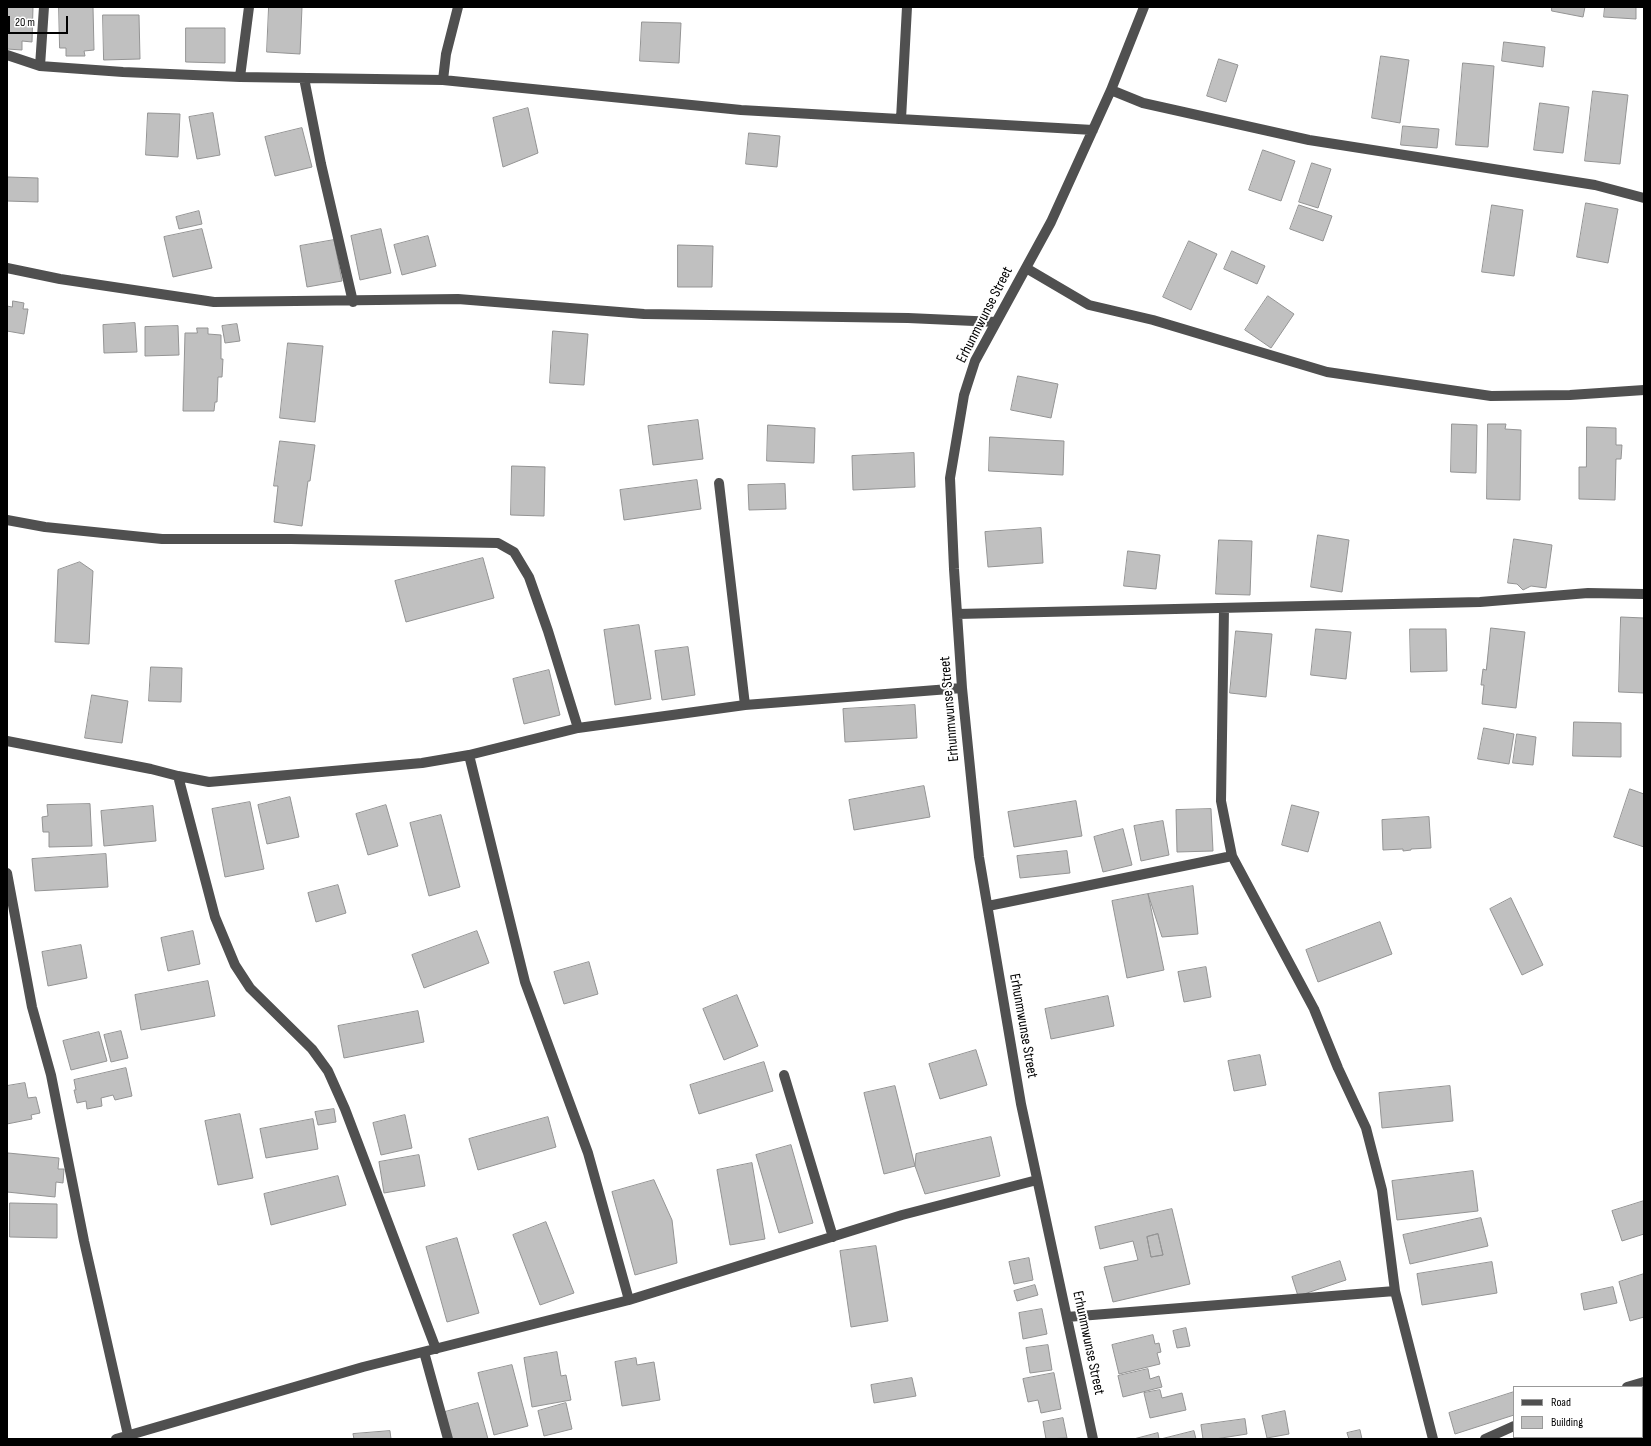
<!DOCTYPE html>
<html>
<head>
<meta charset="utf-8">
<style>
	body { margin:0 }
	#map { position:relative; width:1651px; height:1446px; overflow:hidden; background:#fff; font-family:"Sofia Sans Condensed",sans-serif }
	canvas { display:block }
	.frame { position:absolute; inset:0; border:8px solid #000; pointer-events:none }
	.legend { position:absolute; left:1513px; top:1386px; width:130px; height:52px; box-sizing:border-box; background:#fff; border:1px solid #999; margin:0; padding:5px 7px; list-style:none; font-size:12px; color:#000 }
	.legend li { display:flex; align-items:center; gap:8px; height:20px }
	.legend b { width:20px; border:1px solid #999 }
	.scale { position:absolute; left:8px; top:16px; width:60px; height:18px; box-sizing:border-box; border:2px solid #000; border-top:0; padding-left:5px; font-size:12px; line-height:14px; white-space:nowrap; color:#000; -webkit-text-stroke:3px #fff; paint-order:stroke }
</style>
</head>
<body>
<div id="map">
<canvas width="1651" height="1446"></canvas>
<div class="frame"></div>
<ul class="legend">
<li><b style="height:5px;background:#505050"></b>Road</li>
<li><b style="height:11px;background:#c0c0c0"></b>Building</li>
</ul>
<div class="scale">20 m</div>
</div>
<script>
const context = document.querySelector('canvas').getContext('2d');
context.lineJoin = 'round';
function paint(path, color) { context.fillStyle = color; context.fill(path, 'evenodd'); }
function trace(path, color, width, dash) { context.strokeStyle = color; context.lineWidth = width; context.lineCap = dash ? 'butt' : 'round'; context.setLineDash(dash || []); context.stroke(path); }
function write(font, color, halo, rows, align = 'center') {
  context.font = font + ' "Sofia Sans Condensed",sans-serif'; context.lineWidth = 4; context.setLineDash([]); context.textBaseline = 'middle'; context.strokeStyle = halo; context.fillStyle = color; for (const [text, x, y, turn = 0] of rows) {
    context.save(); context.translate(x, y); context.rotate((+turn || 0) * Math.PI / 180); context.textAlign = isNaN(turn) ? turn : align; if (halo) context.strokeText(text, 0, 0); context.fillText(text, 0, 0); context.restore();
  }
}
const building = new Path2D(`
	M 7,7 L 33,7 L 32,42 L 22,41 L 22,50 L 7,49 Z
	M 59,7 L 93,7 L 94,50 L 84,51 L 85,56 L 66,56 L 66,48 L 60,48 Z
	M 269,7 L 302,7 L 300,54 L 267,52 Z
	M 1552,7 L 1585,7 L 1583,17 L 1552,11 Z
	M 1605,7 L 1636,7 L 1636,19 L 1604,17 Z
	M 103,15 L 139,15 L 140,59 L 104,60 Z
	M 642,22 L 681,23 L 679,63 L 640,61 Z
	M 186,28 L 225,28 L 225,63 L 186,62 Z
	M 1504,42 L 1545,47 L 1543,67 L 1502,61 Z
	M 1381,56 L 1409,60 L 1400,123 L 1372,118 Z
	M 1219,59 L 1238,65 L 1226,102 L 1207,96 Z
	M 1463,63 L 1494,66 L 1488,147 L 1456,145 Z
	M 1593,91 L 1628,95 L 1620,164 L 1585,161 Z
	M 1540,103 L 1569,107 L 1563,153 L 1534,150 Z
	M 528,108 L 538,153 L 503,167 L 493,118 Z
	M 148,113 L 180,114 L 178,157 L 146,155 Z
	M 213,113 L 220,155 L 197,159 L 189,117 Z
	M 1403,126 L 1439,129 L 1437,148 L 1401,145 Z
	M 302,128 L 312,167 L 275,176 L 265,137 Z
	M 749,133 L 780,136 L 777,167 L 746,164 Z
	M 1263,150 L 1295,161 L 1281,201 L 1249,190 Z
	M 1312,163 L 1331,169 L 1318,208 L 1299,202 Z
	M 8,177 L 38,178 L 38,202 L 7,201 Z
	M 1586,203 L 1618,209 L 1608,263 L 1577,257 Z
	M 1299,205 L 1332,216 L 1323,241 L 1290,229 Z
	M 1492,205 L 1523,210 L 1514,276 L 1482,272 Z
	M 199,211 L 202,224 L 179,229 L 176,217 Z
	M 202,229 L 212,268 L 173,277 L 164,237 Z
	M 381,229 L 391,273 L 360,280 L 351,236 Z
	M 428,236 L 436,266 L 402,275 L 394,245 Z
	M 334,240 L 342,281 L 307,287 L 300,246 Z
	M 1189,241 L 1217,254 L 1191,310 L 1163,297 Z
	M 678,245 L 713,246 L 712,287 L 678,287 Z
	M 1232,251 L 1265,266 L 1257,284 L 1224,269 Z
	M 1268,296 L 1294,314 L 1271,348 L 1245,330 Z
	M 13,301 L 24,303 L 23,309 L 28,309 L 24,334 L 7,331 L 7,306 L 12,307 Z
	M 135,323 L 137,352 L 104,353 L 103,325 Z
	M 237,324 L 240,341 L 225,343 L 222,326 Z
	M 178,326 L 179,355 L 145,356 L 145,327 Z
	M 197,328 L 208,328 L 208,334 L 221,335 L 221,359 L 223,359 L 222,377 L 218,377 L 217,402 L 215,402 L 214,411 L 183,411 L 185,333 L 197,333 Z
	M 553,331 L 588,334 L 584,385 L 550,383 Z
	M 288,343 L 323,346 L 315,422 L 280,418 Z
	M 1018,376 L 1058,384 L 1051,418 L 1011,410 Z
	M 698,420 L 703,459 L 653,465 L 648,426 Z
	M 1452,424 L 1477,425 L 1476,473 L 1451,472 Z
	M 1488,424 L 1506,424 L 1505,429 L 1521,430 L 1520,500 L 1487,499 Z
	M 768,425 L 815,428 L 814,463 L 767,461 Z
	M 1587,427 L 1616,428 L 1616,445 L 1622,445 L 1621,459 L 1616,459 L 1615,500 L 1579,499 L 1579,467 L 1586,467 Z
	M 990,437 L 1064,441 L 1063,475 L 989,471 Z
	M 280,441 L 315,445 L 310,481 L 308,481 L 302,526 L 274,522 L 278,486 L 274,486 Z
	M 914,453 L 915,487 L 853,490 L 852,456 Z
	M 512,466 L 545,467 L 544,516 L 511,515 Z
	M 697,480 L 701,509 L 624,520 L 620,490 Z
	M 785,484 L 786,509 L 749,510 L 748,485 Z
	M 1041,528 L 1043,563 L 988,567 L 985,532 Z
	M 1318,535 L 1349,540 L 1342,592 L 1311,587 Z
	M 1514,539 L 1552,545 L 1546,588 L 1531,586 L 1523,590 L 1517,584 L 1508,583 Z
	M 1219,540 L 1252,541 L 1250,595 L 1216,594 Z
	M 1128,551 L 1160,555 L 1156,589 L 1124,586 Z
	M 483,558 L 494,598 L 406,622 L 395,581 Z
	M 80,562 L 93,571 L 89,644 L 55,642 L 58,570 Z
	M 1621,617 L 1644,618 L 1644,693 L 1619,692 Z
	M 639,625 L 651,699 L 615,705 L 604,630 Z
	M 1491,628 L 1525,632 L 1516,708 L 1482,704 L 1484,685 L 1481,685 L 1483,669 L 1486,670 Z
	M 1316,629 L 1351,632 L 1346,679 L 1311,675 Z
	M 1410,629 L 1446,629 L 1447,671 L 1411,672 Z
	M 1236,631 L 1272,634 L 1266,697 L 1230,693 Z
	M 688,647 L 695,695 L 662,700 L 655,651 Z
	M 151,667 L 182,668 L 181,702 L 149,701 Z
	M 549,670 L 560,715 L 524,724 L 513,679 Z
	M 92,695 L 128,701 L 122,743 L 85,738 Z
	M 915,705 L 917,738 L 845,742 L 843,709 Z
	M 1574,722 L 1621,723 L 1621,757 L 1573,756 Z
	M 1484,728 L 1514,734 L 1509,764 L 1478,759 Z
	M 1517,734 L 1536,737 L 1533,765 L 1513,763 Z
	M 924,786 L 930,817 L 854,830 L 849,800 Z
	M 1630,789 L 1644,794 L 1644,847 L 1614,837 Z
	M 290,797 L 299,837 L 267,844 L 258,805 Z
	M 1076,801 L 1082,836 L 1014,847 L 1008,812 Z
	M 250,802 L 264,869 L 225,877 L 212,809 Z
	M 90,804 L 92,846 L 49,847 L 49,832 L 43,832 L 42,817 L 48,816 L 47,805 Z
	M 386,805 L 398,846 L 368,855 L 356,814 Z
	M 1292,805 L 1319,812 L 1308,852 L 1282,845 Z
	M 153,806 L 156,841 L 104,846 L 101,811 Z
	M 1211,809 L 1213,851 L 1177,852 L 1176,810 Z
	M 441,815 L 460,887 L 429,896 L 410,823 Z
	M 1429,817 L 1431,848 L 1411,849 L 1411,850 L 1403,851 L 1403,849 L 1383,850 L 1382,820 Z
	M 1163,821 L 1169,855 L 1141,861 L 1134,826 Z
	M 1123,829 L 1132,865 L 1103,872 L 1094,837 Z
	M 1067,851 L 1070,873 L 1020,878 L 1017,856 Z
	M 106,854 L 108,887 L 35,891 L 32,859 Z
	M 338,885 L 346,913 L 316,922 L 308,893 Z
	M 1193,886 L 1198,934 L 1162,937 L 1148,894 Z
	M 1148,894 L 1164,970 L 1127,978 L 1112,901 Z
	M 1511,898 L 1543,965 L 1522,975 L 1490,909 Z
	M 1380,922 L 1392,954 L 1318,982 L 1306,950 Z
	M 193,931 L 200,964 L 168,971 L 161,938 Z
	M 477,931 L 489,963 L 424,988 L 412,955 Z
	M 81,945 L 87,978 L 48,986 L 42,952 Z
	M 589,962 L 598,994 L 564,1004 L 554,972 Z
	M 1206,967 L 1211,997 L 1184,1002 L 1178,972 Z
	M 208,981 L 215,1016 L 141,1030 L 135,995 Z
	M 737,995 L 758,1046 L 724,1060 L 703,1009 Z
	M 1108,996 L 1114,1026 L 1051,1039 L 1045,1009 Z
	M 418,1011 L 424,1042 L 344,1058 L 338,1026 Z
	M 121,1031 L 128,1058 L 111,1062 L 104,1035 Z
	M 99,1032 L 107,1061 L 71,1070 L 63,1041 Z
	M 976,1050 L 987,1085 L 940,1099 L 929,1064 Z
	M 1260,1055 L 1266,1085 L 1234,1091 L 1228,1061 Z
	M 764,1062 L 773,1091 L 699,1114 L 690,1085 Z
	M 126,1068 L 132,1096 L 115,1100 L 113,1095 L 101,1098 L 102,1106 L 87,1109 L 86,1101 L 77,1103 L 74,1090 L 76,1090 L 74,1080 Z
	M 25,1083 L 28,1098 L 36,1097 L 40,1113 L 31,1115 L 32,1119 L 7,1124 L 7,1086 Z
	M 895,1086 L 915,1166 L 884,1174 L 864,1093 Z
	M 1450,1086 L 1453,1121 L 1382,1128 L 1379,1093 Z
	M 334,1109 L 336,1122 L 318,1125 L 315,1112 Z
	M 240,1114 L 253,1178 L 218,1185 L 205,1121 Z
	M 405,1115 L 412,1148 L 381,1155 L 373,1123 Z
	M 548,1117 L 556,1147 L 478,1170 L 469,1139 Z
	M 313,1119 L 318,1149 L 266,1158 L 260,1129 Z
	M 991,1137 L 1000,1176 L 925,1194 L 915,1166 L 916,1154 Z
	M 791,1145 L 813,1223 L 779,1233 L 756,1155 Z
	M 8,1153 L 59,1158 L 58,1169 L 64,1169 L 63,1183 L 56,1182 L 55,1197 L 7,1192 Z
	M 419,1155 L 425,1186 L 384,1193 L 379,1162 Z
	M 752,1163 L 765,1239 L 730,1245 L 717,1170 Z
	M 1473,1171 L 1478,1211 L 1397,1220 L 1392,1181 Z
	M 338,1176 L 346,1205 L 271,1225 L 264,1194 Z
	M 654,1180 L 672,1220 L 677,1263 L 635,1275 L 612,1192 Z
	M 1644,1201 L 1644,1234 L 1622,1241 L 1612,1211 Z
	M 10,1203 L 57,1204 L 57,1238 L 10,1237 Z
	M 1172,1209 L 1190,1284 L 1113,1302 L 1104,1267 L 1138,1260 L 1133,1241 L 1100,1249 L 1095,1227 ZM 1158,1234 L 1163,1255 L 1151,1257 L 1147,1237 Z
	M 1481,1218 L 1488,1246 L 1410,1264 L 1403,1235 Z
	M 546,1222 L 574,1293 L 540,1305 L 513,1235 Z
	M 1158,1234 L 1163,1255 L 1151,1257 L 1147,1237 Z
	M 457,1238 L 479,1313 L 447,1322 L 426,1247 Z
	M 876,1246 L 888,1321 L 851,1327 L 840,1251 Z
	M 1029,1258 L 1033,1280 L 1014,1284 L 1009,1262 Z
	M 1340,1261 L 1346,1280 L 1298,1296 L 1292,1277 Z
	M 1492,1262 L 1497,1293 L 1422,1305 L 1417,1274 Z
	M 1644,1274 L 1644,1317 L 1630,1321 L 1619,1282 Z
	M 1035,1285 L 1038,1295 L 1017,1301 L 1014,1291 Z
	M 1613,1287 L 1617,1303 L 1584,1310 L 1581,1294 Z
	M 1042,1309 L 1047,1334 L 1023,1339 L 1019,1313 Z
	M 1186,1328 L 1190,1346 L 1177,1348 L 1173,1331 Z
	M 1153,1335 L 1155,1344 L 1159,1343 L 1161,1352 L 1157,1353 L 1160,1364 L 1119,1374 L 1112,1345 Z
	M 1048,1345 L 1052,1370 L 1030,1373 L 1026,1348 Z
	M 557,1352 L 561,1376 L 566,1375 L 571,1400 L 532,1407 L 524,1358 Z
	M 636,1358 L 637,1365 L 654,1362 L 660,1400 L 622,1406 L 615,1362 Z
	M 512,1365 L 528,1426 L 494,1435 L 478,1373 Z
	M 1148,1369 L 1150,1379 L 1159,1376 L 1162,1387 L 1123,1397 L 1118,1376 Z
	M 1054,1373 L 1061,1409 L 1041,1413 L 1038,1400 L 1028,1402 L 1023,1379 Z
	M 912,1378 L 916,1396 L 874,1403 L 871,1385 Z
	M 1160,1390 L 1162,1398 L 1182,1393 L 1186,1410 L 1150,1418 L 1144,1393 Z
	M 1514,1392 L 1514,1415 L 1455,1434 L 1449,1413 Z
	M 478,1403 L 488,1439 L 452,1439 L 445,1412 Z
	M 566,1403 L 572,1429 L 544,1436 L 538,1411 Z
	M 1285,1411 L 1289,1434 L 1267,1438 L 1262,1416 Z
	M 1063,1418 L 1067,1438 L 1046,1439 L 1043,1422 Z
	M 1245,1419 L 1247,1434 L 1215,1439 L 1203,1439 L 1201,1425 Z
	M 1360,1430 L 1362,1439 L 1349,1439 L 1347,1433 Z
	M 390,1431 L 391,1439 L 354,1439 L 353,1434 Z
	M 1194,1431 L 1196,1439 L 1161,1439 Z
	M 1158,1433 L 1159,1439 L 1134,1439 Z`);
const minor = new Path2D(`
	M 7,55 L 40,66 L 123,72 L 240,77 L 443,80 L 741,110 L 1093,130
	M 40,66 L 44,7
	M 240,77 L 249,7
	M 304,78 L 321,164 L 353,302
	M 443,80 L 446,54 L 458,7
	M 1111,90 L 1143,103 L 1309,140 L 1595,185 L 1644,198
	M 901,119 L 907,7
	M 7,268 L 60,279 L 214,302 L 458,299 L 644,314 L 908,318 L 996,322
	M 1026,268 L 1089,305 L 1153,320 L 1327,372 L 1491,396 L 1570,395 L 1644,390
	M 719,483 L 745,705
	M 7,520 L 45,527 L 162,539 L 291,539 L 498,543 L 514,552 L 529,577 L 548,631 L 578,728
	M 1224,608 L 1221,801 L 1232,856 L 1314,1009 L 1338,1068 L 1366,1128 L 1382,1190 L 1395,1291 L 1433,1439
	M 957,614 L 1480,602 L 1588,593 L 1644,594
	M 7,741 L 151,769 L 178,776 L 209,782 L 422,763 L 469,755 L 578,728 L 745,705 L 962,688
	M 469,755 L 525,982 L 588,1153 L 629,1300
	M 178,776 L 215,917 L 235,965 L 250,988 L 312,1049 L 328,1071 L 345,1109 L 436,1349
	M 7,873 L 32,1007 L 51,1075 L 84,1241 L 128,1435
	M 988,906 L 1232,856
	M 784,1075 L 833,1237
	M 1067,1317 L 1395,1291
	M 424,1352 L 448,1439
	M 1627,1387 L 1644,1382
	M 116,1439 L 363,1367 L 629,1300 L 902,1215 L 1037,1180
	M 1093,1439 L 1021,1104 L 979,857 L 962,688 L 954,569 L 950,478 L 964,395 L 975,361 L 1051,222 L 1111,90 L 1144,7
	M 1485,1439 L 1514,1426`);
const streetNames = [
	["Erhunmwunse Street",985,315,-63],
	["Erhunmwunse Street",950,709,-95],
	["Erhunmwunse Street",1023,1026,80],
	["Erhunmwunse Street",1088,1343,78]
];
paint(building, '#c0c0c0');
trace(building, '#949494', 1);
trace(minor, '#505050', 10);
write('15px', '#000', '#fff', streetNames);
</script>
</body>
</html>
